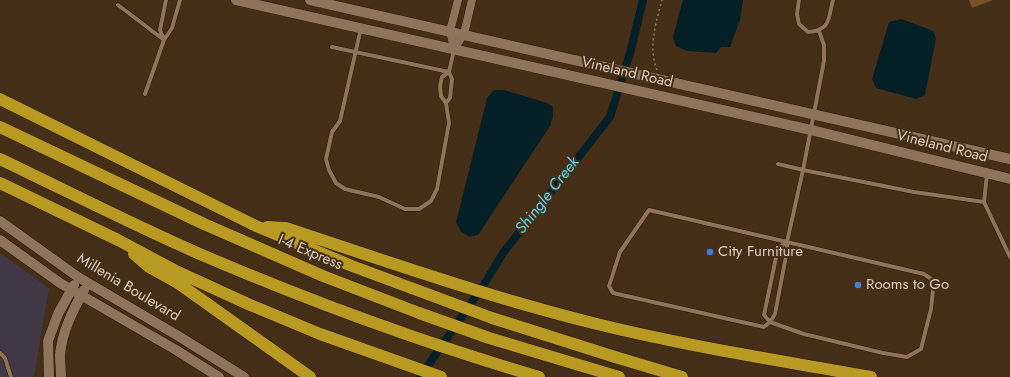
<!DOCTYPE html>
<html>
<head>
<meta charset="utf-8">
<style>
	body { margin:0 }
	canvas { display:block; background:#452e17 }
</style>
</head>
<body>
<canvas width="1010" height="377"></canvas>
<script>
const context = document.querySelector('canvas').getContext('2d');
context.lineJoin = 'round';
function paint(path, color) { context.fillStyle = color; context.fill(path, 'evenodd'); }
function trace(path, color, width, dash) { context.strokeStyle = color; context.lineWidth = width; context.lineCap = dash ? 'butt' : 'round'; context.setLineDash(dash || []); context.stroke(path); }
function write(font, color, halo, rows, align = 'center') {
  context.font = font + ' Jost,sans-serif'; context.lineWidth = 4; context.setLineDash([]); context.textBaseline = 'middle'; context.strokeStyle = halo; context.fillStyle = color; for (const [text, x, y, turn = 0] of rows) {
    context.save(); context.translate(x, y); context.rotate((+turn || 0) * Math.PI / 180); context.textAlign = isNaN(turn) ? turn : align; if (halo) context.strokeText(text, 0, 0); context.fillText(text, 0, 0); context.restore();
  }
}
const education = new Path2D(`
	M 0,253 L 49,288 L 34,377 L 0,377 Z`);
const green = new Path2D(`
	M 969,0 L 993,0 L 972,8 Z`);
const water = new Path2D(`
	M 683,0 L 743,0 L 740,20 L 730,47 L 721,47 L 716,53 L 687,51 L 676,46 L 673,37 Z
	M 901,19 L 933,31 L 936,38 L 925,95 L 916,99 L 876,88 L 872,79 L 889,22 Z
	M 494,90 L 504,90 L 547,103 L 553,107 L 553,116 L 550,126 L 478,235 L 470,237 L 461,232 L 456,222 L 487,98 Z`);
const canal = new Path2D(`
	M 420,377 L 485,283 L 503,253 L 610,117 L 630,53 L 643,0`);
const path = new Path2D(`
	M 657,70 C 648,48 656,22 662,0`);
const lane = new Path2D(`
	M 166,0 L 160,30 L 164,40 L 172,28 L 180,0
	M 799,0 L 797,14 L 799,24 L 808,32 C 831,30 828,19 833,0
	M 118,5 L 164,40 L 145,94
	M 361,28 L 340,121 L 332,132 L 326,159 L 329,170 L 336,183 L 345,189 L 379,197 L 405,209 L 419,209 L 431,201 L 437,189 L 449,123 L 446,103 L 441,96 L 440,86 L 442,77 L 449,72
	M 819,31 L 824,45 L 824,61 L 803,170 L 914,192 L 984,202 L 1010,257
	M 332,47 L 449,72
	M 446,103 L 450,98 L 452,79 L 449,72 L 454,50
	M 778,164 L 803,170 L 787,242 L 649,210 L 620,252 L 609,286 L 613,293 L 764,327 L 770,322 L 804,334 L 883,353 L 907,357 L 921,349 L 931,309 L 934,281 L 924,274 L 787,242 L 778,248 L 764,315 L 770,322 L 775,314 L 787,251 L 787,242
	M 984,202 L 987,174
	M 0,353 L 5,358 L 11,377`);
const street = new Path2D(`
	M 454,49 L 464,34 L 472,0
	M 454,49 L 450,31 L 458,0`);
const secondary = new Path2D(`
	M 236,0 L 811,130 L 1010,179
	M 310,0 L 1010,159
	M 0,221 L 78,277 L 180,337 L 244,377
	M 0,240 L 60,283 L 176,350 L 219,377
	M 49,377 L 48,341 L 58,314 L 74,285
	M 61,377 C 61,370 60,362 60,355 C 62,332 73,310 84,290`);
const highway = new Path2D(`
	M 0,99 L 256,226 L 352,266 L 492,318 L 615,357 L 682,377
	M 0,127 L 204,224 L 323,276 L 419,313 L 489,338 L 619,377
	M 0,159 C 67,191 133,225 202,255 C 312,302 424,343 539,377
	M 0,183 L 118,240 L 178,272 L 248,304 L 320,334 L 441,377
	M 267,227 L 286,228 C 388,262 489,297 593,323 C 685,346 778,360 871,377
	M 134,254 L 149,267 L 178,283 L 310,377`);
const markers = [
	[710,252,4,"#3f7fe0"],
	[858,285,4,"#3f7fe0"]
];
const streetNames = [
	["Vineland Road",627,73,13],
	["Vineland Road",942,147,14],
	["I-4 Express",310,253,23],
	["Millenia Boulevard",128,288,31]
];
const poiNames = [
	["City Furniture",718,252],
	["Rooms to Go",866,285]
];
const waterNames = [
	["Shingle Creek",548,196,-52]
];
paint(education, '#413746');
paint(green, '#755029');
paint(water, '#041f26');
trace(canal, '#041f26', 8);
trace(lane, '#2a1601', 5);
trace(street, '#2a1601', 9);
trace(secondary, '#2a1601', 11);
trace(highway, '#2a1601', 13);
trace(path, '#917e6c', 1.5, [2, 3]);
trace(lane, '#8e745b', 4);
trace(street, '#8e745b', 8);
trace(secondary, '#8e745b', 10);
trace(highway, '#b89a23', 12);
for (const [x, y, r, color] of markers) { const dot = new Path2D(); dot.arc(x, y, r, 0, 2 * Math.PI); context.fillStyle = color; context.fill(dot); trace(dot, '#452e17', 1.5); }
write('15px', '#ddcec1', '#452e17', streetNames);
write('15px', '#ddcec1', '#452e17', poiNames, 'left');
write('italic 16px', '#57d7f6', '#452e17', waterNames);
</script>
</body>
</html>
